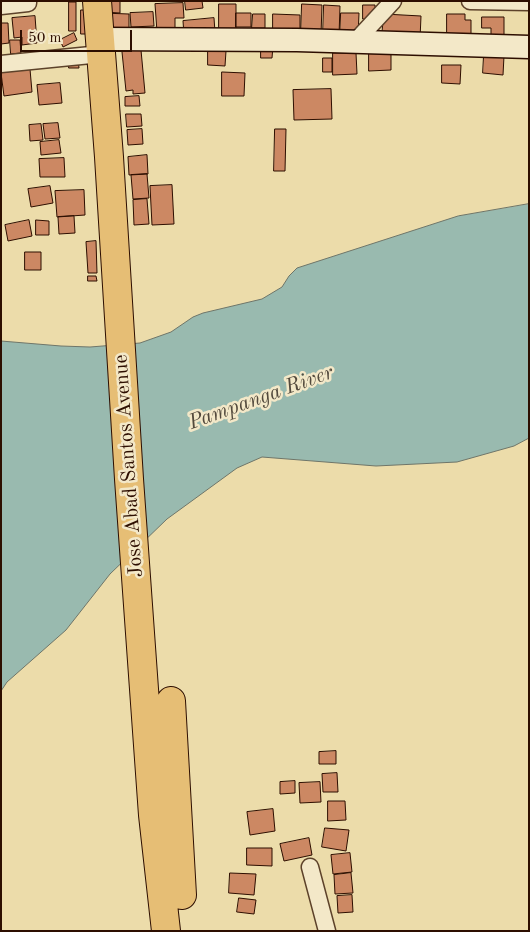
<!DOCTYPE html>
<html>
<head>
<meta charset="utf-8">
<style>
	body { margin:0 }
	#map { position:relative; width:530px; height:932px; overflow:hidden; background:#ecdcaa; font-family:"Old Standard TT",serif }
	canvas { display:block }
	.frame { position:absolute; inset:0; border:2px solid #2d0e00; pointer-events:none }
	.scale { position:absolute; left:20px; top:30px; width:112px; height:22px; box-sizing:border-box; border:2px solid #2d0e00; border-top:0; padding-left:6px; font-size:15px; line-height:18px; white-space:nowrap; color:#2d0e00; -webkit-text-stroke:4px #f3e8c8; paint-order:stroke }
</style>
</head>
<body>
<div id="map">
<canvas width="530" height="932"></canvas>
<div class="frame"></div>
<div class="scale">50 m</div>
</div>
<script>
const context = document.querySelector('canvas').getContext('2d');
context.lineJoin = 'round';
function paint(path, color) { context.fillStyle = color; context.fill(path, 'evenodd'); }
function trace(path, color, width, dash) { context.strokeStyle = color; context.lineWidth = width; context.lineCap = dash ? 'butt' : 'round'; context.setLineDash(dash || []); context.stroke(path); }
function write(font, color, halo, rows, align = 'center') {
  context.font = font + ' "Old Standard TT",serif'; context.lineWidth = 5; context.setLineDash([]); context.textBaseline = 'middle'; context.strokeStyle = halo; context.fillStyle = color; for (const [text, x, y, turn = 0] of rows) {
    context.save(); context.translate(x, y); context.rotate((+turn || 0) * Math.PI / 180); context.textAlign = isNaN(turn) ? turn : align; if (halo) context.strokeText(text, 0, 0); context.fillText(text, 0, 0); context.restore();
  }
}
const water = new Path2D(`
	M 529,204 L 529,438 L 514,446 L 457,462 L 376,466 L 262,457 L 237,468 L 167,519 L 110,574 L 66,630 L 7,682 L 1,691 L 1,341 L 61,346 L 90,347 L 140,343 L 171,332 L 193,317 L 203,313 L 262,299 L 282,287 L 289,276 L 297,268 L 458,216 Z`);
const building = new Path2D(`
	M 104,1 L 120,1 L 120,13 L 104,12 Z
	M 185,1 L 202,1 L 203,8 L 186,10 Z
	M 69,2 L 76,2 L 76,31 L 69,31 Z
	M 183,3 L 184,18 L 175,18 L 175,31 L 157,32 L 155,4 Z
	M 219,4 L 236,4 L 236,35 L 219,35 Z
	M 302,4 L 322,5 L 321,35 L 301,34 Z
	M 324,5 L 340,6 L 339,36 L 323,35 Z
	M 363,5 L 375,5 L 375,19 L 363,19 Z
	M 81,10 L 86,10 L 86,34 L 81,34 Z
	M 153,12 L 154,26 L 131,27 L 130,13 Z
	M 102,13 L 129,14 L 129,37 L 102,37 Z
	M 236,13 L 251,13 L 251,27 L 236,27 Z
	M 341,13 L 359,13 L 358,37 L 340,37 Z
	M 253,14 L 265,14 L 265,28 L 252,28 Z
	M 273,14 L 300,15 L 300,34 L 273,33 Z
	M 384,14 L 421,16 L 420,39 L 382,37 Z
	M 447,14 L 465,14 L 465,20 L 471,20 L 471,39 L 447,39 Z
	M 35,16 L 37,43 L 22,45 L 22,37 L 14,38 L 12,18 Z
	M 482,17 L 504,17 L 504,39 L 491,39 L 491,28 L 482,28 Z
	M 214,18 L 215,32 L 184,35 L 183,21 Z
	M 1,23 L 8,23 L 9,43 L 1,44 Z
	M 74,33 L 77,40 L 63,47 L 60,40 Z
	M 10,40 L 20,40 L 21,53 L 11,54 Z
	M 261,46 L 273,46 L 272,58 L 261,58 Z
	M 141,50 L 145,93 L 133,94 L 133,90 L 126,91 L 122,52 Z
	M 208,50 L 226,51 L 225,66 L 208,65 Z
	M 369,50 L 391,50 L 391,70 L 369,71 Z
	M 333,53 L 356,53 L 357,74 L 333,75 Z
	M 484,55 L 504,56 L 503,75 L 483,73 Z
	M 323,58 L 332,58 L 332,72 L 323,72 Z
	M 69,60 L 78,60 L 79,68 L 69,68 Z
	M 442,65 L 461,65 L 460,84 L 442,83 Z
	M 30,69 L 32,92 L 4,96 L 1,73 Z
	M 222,72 L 245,73 L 244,96 L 222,96 Z
	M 60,83 L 62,103 L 39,105 L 37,85 Z
	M 331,89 L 332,119 L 294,120 L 293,90 Z
	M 139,96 L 140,106 L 125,106 L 125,97 Z
	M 126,114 L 141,114 L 142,126 L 127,127 Z
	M 58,123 L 60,138 L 45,139 L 43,124 Z
	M 41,124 L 43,140 L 30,141 L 29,125 Z
	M 142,129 L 143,144 L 128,145 L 127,130 Z
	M 275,129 L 286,129 L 285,171 L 274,171 Z
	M 59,140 L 61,153 L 41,155 L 40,142 Z
	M 147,155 L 148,174 L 129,175 L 128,157 Z
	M 64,158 L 65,177 L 40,177 L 39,159 Z
	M 147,174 L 149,198 L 133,199 L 131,175 Z
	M 172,185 L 174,224 L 152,225 L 150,186 Z
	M 50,186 L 53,203 L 31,207 L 28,189 Z
	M 84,190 L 85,215 L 57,217 L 55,191 Z
	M 147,199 L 149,224 L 134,225 L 133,200 Z
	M 74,216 L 75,233 L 59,234 L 58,217 Z
	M 29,220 L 32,236 L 8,241 L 5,225 Z
	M 36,220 L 49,221 L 49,235 L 36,235 Z
	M 96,241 L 97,273 L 88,273 L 86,242 Z
	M 25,252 L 41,252 L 41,270 L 25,270 Z
	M 88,276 L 96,276 L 97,281 L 88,281 Z
	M 336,751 L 336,764 L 319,764 L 319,752 Z
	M 337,773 L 338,792 L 323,792 L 322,774 Z
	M 295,781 L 295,793 L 280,794 L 280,782 Z
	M 320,782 L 321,802 L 300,803 L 299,783 Z
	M 328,801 L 345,801 L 346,820 L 328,821 Z
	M 273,809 L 275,831 L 250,835 L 247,812 Z
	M 325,828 L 349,830 L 346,851 L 322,847 Z
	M 309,838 L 312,855 L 284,861 L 280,844 Z
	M 247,848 L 272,848 L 272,866 L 247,865 Z
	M 350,853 L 352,872 L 333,874 L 331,855 Z
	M 230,873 L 256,874 L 254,895 L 229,893 Z
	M 351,873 L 353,893 L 335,894 L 334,875 Z
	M 352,895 L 353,912 L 338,913 L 337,896 Z
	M 239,898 L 256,900 L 254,914 L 237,912 Z`);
const street = new Path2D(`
	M 470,1 L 529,2
	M 1,6 L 28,3
	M 355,42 L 393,1
	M 1,64 L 101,54
	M 310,867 L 327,931`);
const secondary = new Path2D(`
	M 100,39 L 297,40 L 529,47`);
const highway = new Path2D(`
	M 97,1 L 109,157 L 129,479 L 153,815 L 166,931
	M 171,701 L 182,895`);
const streetNames = [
	["Jose Abad Santos Avenue",129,466,-94]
];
const waterNames = [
	["Pampanga River",261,398,-20]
];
paint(water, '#99baaf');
trace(water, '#6e7569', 1);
paint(building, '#cc8863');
trace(building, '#2d0e00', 1);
trace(street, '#5d422a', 19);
trace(secondary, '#2d0e00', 25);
trace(highway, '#2d0e00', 30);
trace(street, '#f3e8c8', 16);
trace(secondary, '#f3e8c8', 22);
trace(highway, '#e6be75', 28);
write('20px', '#2d0e00', '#f3e8c8', streetNames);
write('italic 21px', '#534a3d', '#f3e8c8', waterNames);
</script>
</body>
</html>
